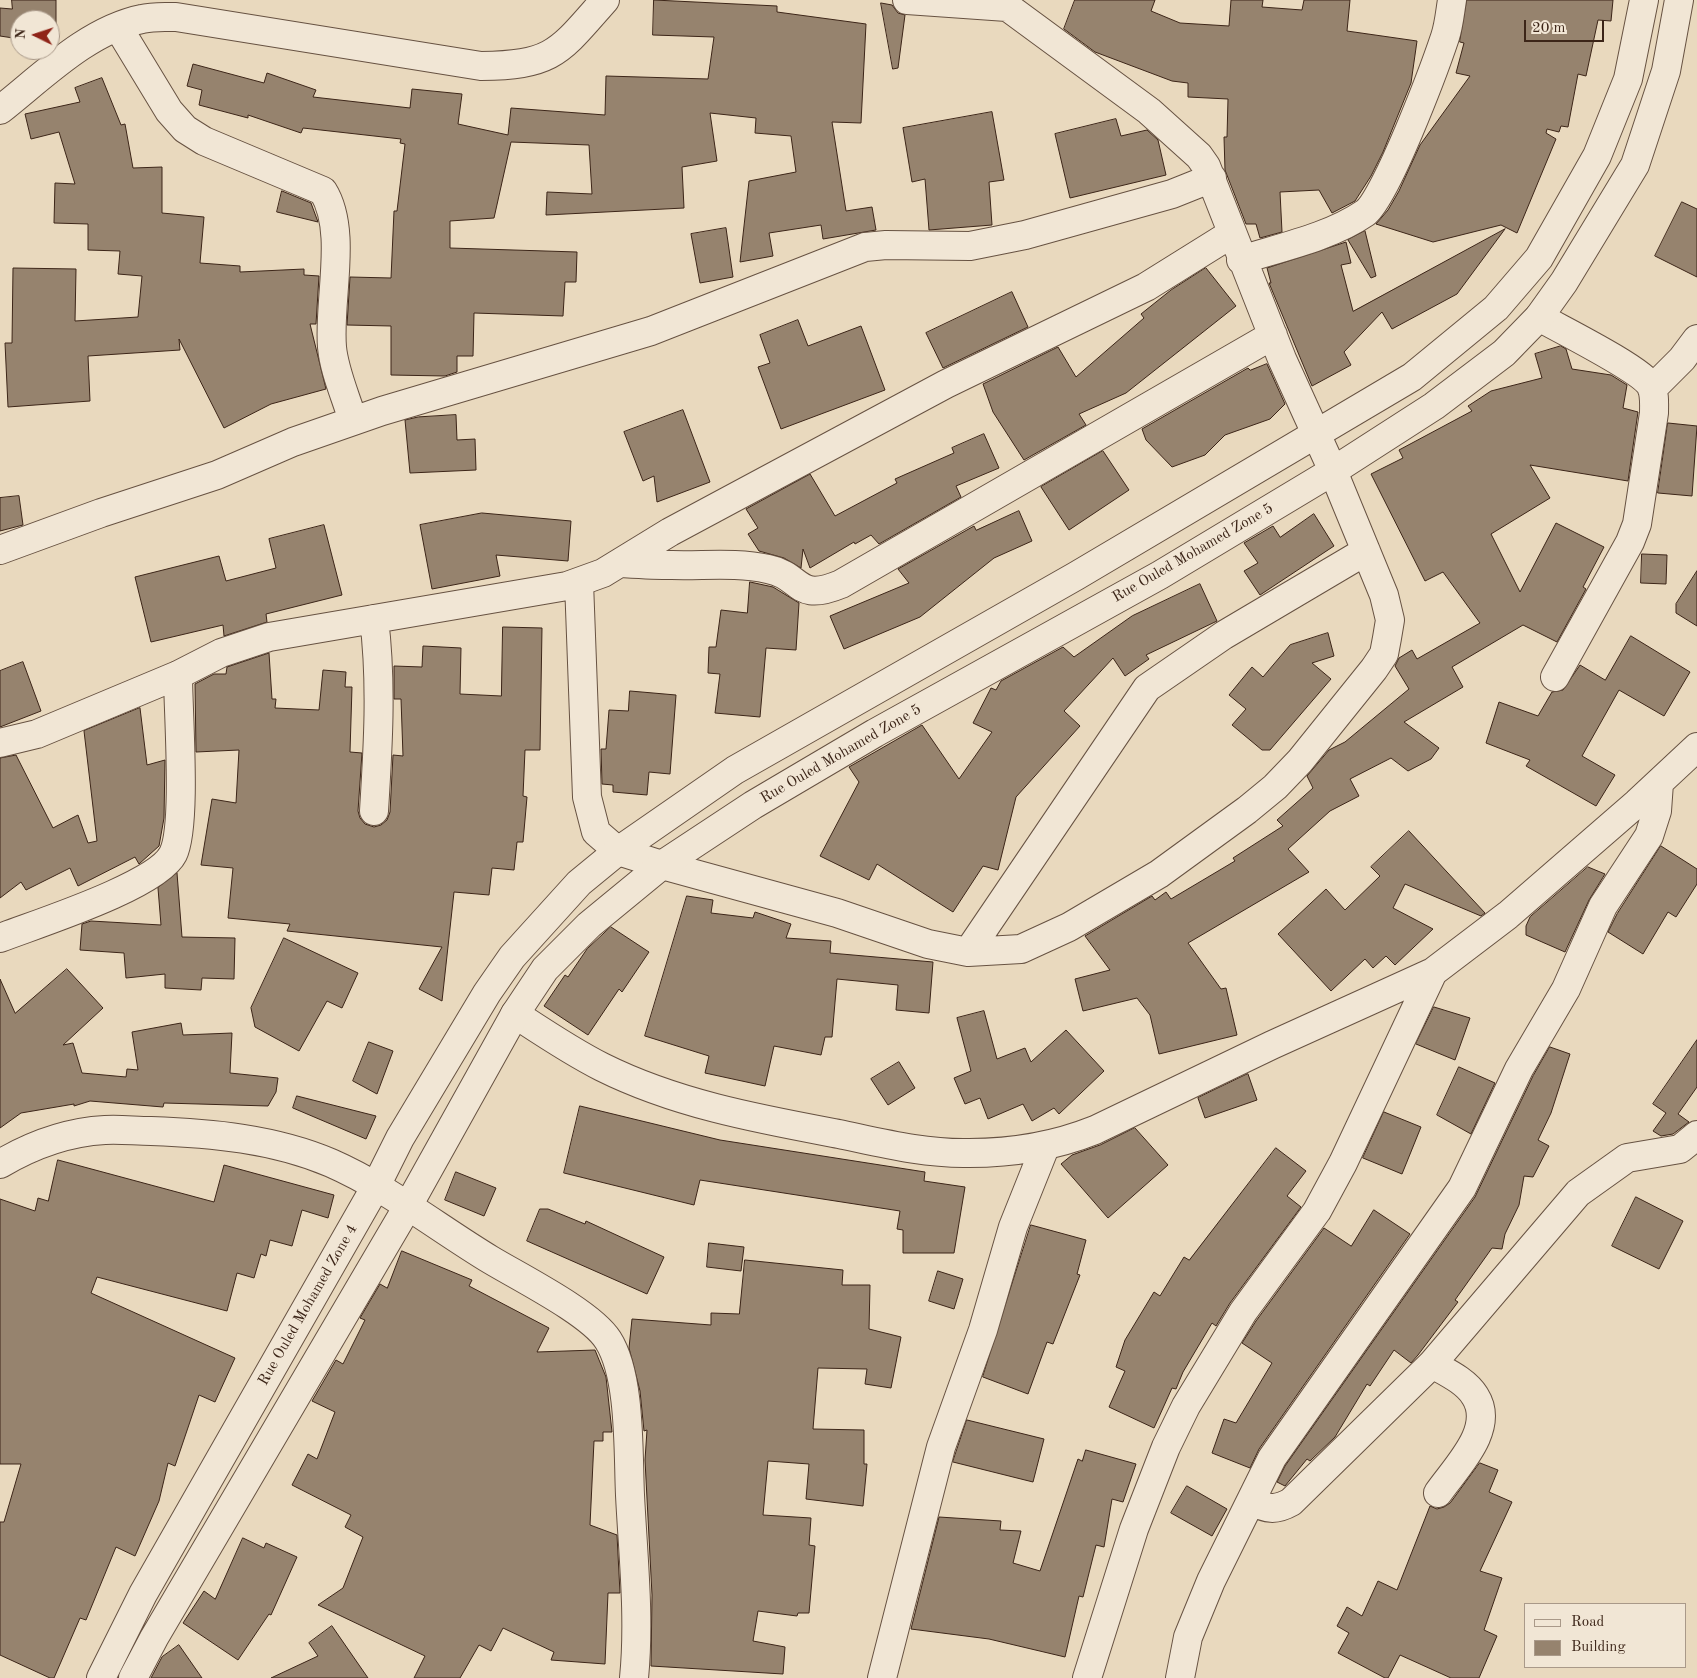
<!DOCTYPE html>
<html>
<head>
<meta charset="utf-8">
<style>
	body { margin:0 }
	#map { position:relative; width:1697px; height:1678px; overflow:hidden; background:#e9d9be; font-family:"Old Standard TT",serif }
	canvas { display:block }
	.legend { position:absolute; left:1524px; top:1603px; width:162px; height:65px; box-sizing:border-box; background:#f1e6d5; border:1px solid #a99989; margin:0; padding:6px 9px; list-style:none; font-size:15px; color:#3c2518 }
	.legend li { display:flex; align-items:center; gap:10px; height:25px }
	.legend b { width:25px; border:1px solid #a99989 }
	.north { position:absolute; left:10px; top:10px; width:50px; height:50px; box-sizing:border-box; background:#f1e6d5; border:1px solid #a99989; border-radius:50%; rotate:274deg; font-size:14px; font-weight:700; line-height:20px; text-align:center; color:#3c2518 }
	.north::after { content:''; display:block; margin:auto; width:18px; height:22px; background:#8f2418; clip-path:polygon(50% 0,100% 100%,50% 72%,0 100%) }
	.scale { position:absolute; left:1524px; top:20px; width:80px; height:22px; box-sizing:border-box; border:2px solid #3c2518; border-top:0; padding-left:6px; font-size:15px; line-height:18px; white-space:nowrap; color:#3c2518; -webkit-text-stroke:4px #f1e6d5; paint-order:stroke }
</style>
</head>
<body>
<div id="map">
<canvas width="1697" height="1678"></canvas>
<ul class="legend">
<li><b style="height:6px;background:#f1e6d5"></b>Road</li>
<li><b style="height:14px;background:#96836e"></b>Building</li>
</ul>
<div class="north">N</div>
<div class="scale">20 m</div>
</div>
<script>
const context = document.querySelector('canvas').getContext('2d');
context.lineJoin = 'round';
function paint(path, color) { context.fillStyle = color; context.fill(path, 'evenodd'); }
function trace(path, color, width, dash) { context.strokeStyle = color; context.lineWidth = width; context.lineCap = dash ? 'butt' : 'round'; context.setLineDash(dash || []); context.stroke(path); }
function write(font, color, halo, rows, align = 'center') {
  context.font = font + ' "Old Standard TT",serif'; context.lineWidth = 4; context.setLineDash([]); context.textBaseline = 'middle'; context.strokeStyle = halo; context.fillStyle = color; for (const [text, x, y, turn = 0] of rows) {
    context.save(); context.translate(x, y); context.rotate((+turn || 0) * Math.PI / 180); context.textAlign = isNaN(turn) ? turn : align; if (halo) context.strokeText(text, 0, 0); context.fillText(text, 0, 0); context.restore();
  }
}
const building = new Path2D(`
	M 12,0 L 56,0 L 56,40 L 50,40 L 50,20 L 20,20 L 20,39 L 0,36 L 0,8 L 12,9 Z
	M 654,0 L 777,6 L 777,12 L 866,24 L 861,123 L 832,122 L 846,211 L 872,207 L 876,230 L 823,239 L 821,225 L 769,233 L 773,256 L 740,262 L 749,181 L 796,172 L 791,136 L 755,133 L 756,118 L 710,113 L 717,161 L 682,167 L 684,208 L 546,215 L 547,192 L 592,194 L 589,145 L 511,142 L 494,218 L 450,221 L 450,248 L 577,252 L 576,282 L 565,282 L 563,316 L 474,313 L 473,356 L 457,356 L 457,372 L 445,376 L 391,375 L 391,326 L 347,325 L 350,277 L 391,278 L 394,211 L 397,211 L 405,144 L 400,143 L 401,139 L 303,128 L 301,133 L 248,115 L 248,118 L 199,105 L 202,90 L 187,86 L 193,64 L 264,83 L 267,73 L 316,90 L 313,97 L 410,108 L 412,89 L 462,94 L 458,124 L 508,135 L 511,108 L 605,115 L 606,76 L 708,79 L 714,37 L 653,35 Z
	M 1075,0 L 1155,0 L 1151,11 L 1180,23 L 1229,26 L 1231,0 L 1263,0 L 1262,7 L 1302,10 L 1304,0 L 1350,0 L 1347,31 L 1417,41 L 1411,83 L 1383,152 L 1371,176 L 1355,201 L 1332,213 L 1319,190 L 1280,192 L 1282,232 L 1260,238 L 1256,224 L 1246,224 L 1225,170 L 1224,137 L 1227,137 L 1228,99 L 1188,97 L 1188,83 L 1172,81 L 1095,52 L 1064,29 Z
	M 1467,0 L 1613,0 L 1611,21 L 1598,20 L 1586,76 L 1578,74 L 1568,127 L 1561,126 L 1559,132 L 1547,129 L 1546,133 L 1556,139 L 1517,233 L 1501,225 L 1433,242 L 1376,224 L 1388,210 L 1399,191 L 1420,145 L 1470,76 L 1456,73 L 1464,43 L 1460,42 Z
	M 881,3 L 892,5 L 898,13 L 905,15 L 898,68 L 893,69 Z
	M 102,78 L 121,125 L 125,124 L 133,168 L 162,167 L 162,213 L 204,217 L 200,263 L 240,266 L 240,272 L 304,269 L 304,275 L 319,276 L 316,324 L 310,324 L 326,389 L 271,404 L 224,428 L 179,339 L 180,350 L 88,356 L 90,401 L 8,407 L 5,343 L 12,343 L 13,268 L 76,269 L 75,321 L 138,317 L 142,276 L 118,274 L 120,251 L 88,250 L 88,224 L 54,223 L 55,183 L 75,184 L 59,132 L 31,139 L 25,114 L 80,102 L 75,88 Z
	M 992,112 L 1004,180 L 989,182 L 992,225 L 929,230 L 925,179 L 912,182 L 903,128 Z
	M 1116,119 L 1121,136 L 1147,130 L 1158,140 L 1166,175 L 1070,198 L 1055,134 Z
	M 282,191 L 311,203 L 318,222 L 277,212 Z
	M 1682,202 L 1697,209 L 1697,277 L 1655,256 Z
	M 726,228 L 733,277 L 700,283 L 691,234 Z
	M 1505,229 L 1457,294 L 1392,329 L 1382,312 L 1344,352 L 1351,365 L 1312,386 L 1269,283 L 1271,283 L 1267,268 L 1346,242 L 1351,263 L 1341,265 L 1353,311 Z
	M 1365,231 L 1376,276 L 1371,278 L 1348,240 Z
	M 1206,268 L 1236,306 L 1126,393 L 1079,414 L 1086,425 L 1024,460 L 993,412 L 983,384 L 1058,347 L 1076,377 L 1144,318 L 1141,314 L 1171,290 Z
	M 1012,292 L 1028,327 L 943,368 L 926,333 Z
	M 798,320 L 808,346 L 861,326 L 885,390 L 781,429 L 758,367 L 770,363 L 760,335 Z
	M 1561,346 L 1566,349 L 1572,369 L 1611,375 L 1627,385 L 1623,408 L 1638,412 L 1628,481 L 1530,465 L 1550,498 L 1491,534 L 1520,592 L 1556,523 L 1604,547 L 1583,587 L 1586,589 L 1557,642 L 1523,625 L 1452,667 L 1463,687 L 1404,722 L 1439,748 L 1431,759 L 1408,771 L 1391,758 L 1350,779 L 1359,796 L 1330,811 L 1288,849 L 1309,872 L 1188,943 L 1221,989 L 1226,988 L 1237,1035 L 1159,1054 L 1150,1015 L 1137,998 L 1083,1011 L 1075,979 L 1110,970 L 1085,936 L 1152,896 L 1155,900 L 1166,892 L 1171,899 L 1235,861 L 1233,858 L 1283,826 L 1277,820 L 1313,788 L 1307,776 L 1329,750 L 1345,742 L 1409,689 L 1395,666 L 1399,658 L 1412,650 L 1417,659 L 1480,623 L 1443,572 L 1425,581 L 1371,474 L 1403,458 L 1399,450 L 1472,411 L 1468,406 L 1491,391 L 1542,378 L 1535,354 Z
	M 1267,364 L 1285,404 L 1270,419 L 1225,435 L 1205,455 L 1172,467 L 1146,440 L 1142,429 L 1248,368 L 1250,370 Z
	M 683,410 L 710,482 L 657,502 L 654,476 L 643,481 L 624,432 Z
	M 456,415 L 457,440 L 475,439 L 476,470 L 410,473 L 405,420 L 418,417 Z
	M 1668,423 L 1697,426 L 1692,496 L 1658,493 Z
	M 984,434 L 999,468 L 956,486 L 961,497 L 879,544 L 871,535 L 855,544 L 854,542 L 810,568 L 803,549 L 801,568 L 784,558 L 759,551 L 748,534 L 758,528 L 746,509 L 810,474 L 835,516 L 897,483 L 895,479 L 954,453 L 952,448 Z
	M 1103,451 L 1129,490 L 1069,530 L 1041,487 Z
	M 19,496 L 23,525 L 0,531 L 0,498 Z
	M 1019,511 L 1032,541 L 994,558 L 920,617 L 844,649 L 830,616 L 909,583 L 898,569 L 974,526 L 976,530 Z
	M 482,513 L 571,521 L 568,561 L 496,555 L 500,576 L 432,589 L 420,525 Z
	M 1314,514 L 1334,546 L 1260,595 L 1244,571 L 1258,563 L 1244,543 L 1273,526 L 1280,537 Z
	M 324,525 L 342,595 L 266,614 L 267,622 L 224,636 L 223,625 L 151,642 L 135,577 L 219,556 L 226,581 L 276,568 L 269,539 Z
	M 1642,554 L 1667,555 L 1666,584 L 1641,583 Z
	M 1697,571 L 1697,626 L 1676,613 L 1676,604 Z
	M 750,582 L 773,587 L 799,603 L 796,650 L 766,648 L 760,717 L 715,713 L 720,674 L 708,673 L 709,647 L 716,647 L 721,610 L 747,613 Z
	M 1200,584 L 1217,621 L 1146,655 L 1149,659 L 1125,676 L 1113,658 L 1064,711 L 1080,726 L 1016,797 L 998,870 L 983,866 L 953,912 L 877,864 L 869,880 L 820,856 L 859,782 L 849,767 L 922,725 L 959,779 L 992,732 L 973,723 L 991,688 L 996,690 L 1001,681 L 1063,647 L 1074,657 L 1132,616 Z
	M 503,627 L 542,628 L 540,750 L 525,750 L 523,796 L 527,797 L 523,842 L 517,842 L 514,870 L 492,868 L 489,895 L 454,892 L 442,1001 L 419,989 L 442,947 L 287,931 L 290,924 L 228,918 L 233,868 L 201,865 L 212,799 L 236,803 L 239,750 L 196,752 L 195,684 L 214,674 L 226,674 L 227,667 L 269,653 L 272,699 L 276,699 L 275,708 L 319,710 L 323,670 L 346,672 L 345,687 L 352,687 L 350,752 L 362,753 L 358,811 L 360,818 L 365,824 L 374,827 L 381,825 L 387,820 L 390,812 L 393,755 L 403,756 L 401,699 L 394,699 L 394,666 L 422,667 L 423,646 L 461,648 L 460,694 L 501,696 Z
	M 1328,633 L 1334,656 L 1312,663 L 1331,679 L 1270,750 L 1262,750 L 1232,725 L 1246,709 L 1229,695 L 1252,667 L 1263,677 L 1290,645 Z
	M 1631,636 L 1690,672 L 1664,716 L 1619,690 L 1582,756 L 1615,775 L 1596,806 L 1526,766 L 1530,760 L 1486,743 L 1499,702 L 1538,716 L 1552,692 L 1563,690 L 1580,665 L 1605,680 Z
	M 23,662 L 41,711 L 0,727 L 0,671 Z
	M 630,691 L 676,695 L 670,774 L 649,772 L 647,795 L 613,792 L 613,785 L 602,784 L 601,749 L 606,749 L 609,710 L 628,711 Z
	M 140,708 L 147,765 L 165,760 L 164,818 L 159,846 L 139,864 L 135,857 L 78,886 L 70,868 L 26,890 L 21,882 L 0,898 L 0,758 L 16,755 L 53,828 L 78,815 L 88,843 L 97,841 L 84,731 Z
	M 1409,831 L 1485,913 L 1481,916 L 1405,884 L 1393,908 L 1433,929 L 1395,965 L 1386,956 L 1373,968 L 1365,959 L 1331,991 L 1278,934 L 1326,889 L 1345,910 L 1380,876 L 1371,867 Z
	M 1661,846 L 1697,869 L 1697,884 L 1676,917 L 1668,912 L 1643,954 L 1608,932 L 1617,914 Z
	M 1588,867 L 1605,874 L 1589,900 L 1565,952 L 1526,935 L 1526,926 L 1530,917 Z
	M 177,873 L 182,937 L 235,938 L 234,979 L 202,978 L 201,990 L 165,988 L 165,974 L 126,978 L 124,953 L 80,950 L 82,924 L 91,921 L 161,925 L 158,888 Z
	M 687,896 L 713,900 L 711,913 L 753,918 L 755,912 L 791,924 L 786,938 L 831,941 L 830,953 L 933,962 L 929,1013 L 896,1010 L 898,985 L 837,979 L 832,1037 L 825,1037 L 821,1055 L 774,1046 L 765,1086 L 705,1073 L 709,1056 L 645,1036 Z
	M 611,927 L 649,952 L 622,992 L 619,989 L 588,1035 L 544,1006 L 565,975 L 568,977 L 587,949 Z
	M 284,938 L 358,973 L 342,1008 L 327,1001 L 299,1051 L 255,1027 L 251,1008 Z
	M 67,969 L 103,1008 L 63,1045 L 73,1043 L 82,1073 L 126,1077 L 127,1069 L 138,1070 L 132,1032 L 181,1023 L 183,1035 L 232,1033 L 230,1073 L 278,1078 L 276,1092 L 268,1106 L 164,1103 L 163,1107 L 90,1101 L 74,1106 L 74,1104 L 21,1113 L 0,1128 L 0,979 L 15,1013 Z
	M 1434,1007 L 1470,1018 L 1455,1060 L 1416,1044 Z
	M 984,1011 L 997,1059 L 1025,1048 L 1031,1062 L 1066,1030 L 1104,1071 L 1059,1114 L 1054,1108 L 1032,1121 L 1023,1104 L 988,1119 L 980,1098 L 965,1104 L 954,1078 L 971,1071 L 957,1018 Z
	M 1697,1040 L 1697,1087 L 1678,1114 L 1689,1122 L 1673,1134 L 1661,1136 L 1653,1131 L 1666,1113 L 1653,1104 Z
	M 369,1042 L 393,1051 L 377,1094 L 353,1081 Z
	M 1550,1047 L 1570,1054 L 1551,1113 L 1538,1140 L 1549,1146 L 1533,1177 L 1524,1176 L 1519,1205 L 1505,1234 L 1502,1249 L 1492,1248 L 1455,1300 L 1458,1302 L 1418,1355 L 1411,1363 L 1394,1350 L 1370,1386 L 1367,1384 L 1335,1437 L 1310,1461 L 1307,1459 L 1285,1486 L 1277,1482 L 1285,1466 L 1475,1197 L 1533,1076 Z
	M 899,1062 L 915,1088 L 888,1105 L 871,1079 Z
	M 1459,1067 L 1495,1083 L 1471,1134 L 1437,1115 Z
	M 1248,1074 L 1257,1100 L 1205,1118 L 1198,1098 Z
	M 297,1096 L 376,1116 L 366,1139 L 293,1108 Z
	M 580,1106 L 720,1140 L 925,1172 L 924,1181 L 965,1187 L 954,1253 L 903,1253 L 903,1230 L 897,1229 L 900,1211 L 700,1180 L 694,1205 L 564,1173 Z
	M 1384,1112 L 1421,1127 L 1402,1174 L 1363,1158 Z
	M 1135,1128 L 1168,1165 L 1108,1218 L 1061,1164 L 1072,1155 L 1100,1145 Z
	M 1276,1148 L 1306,1171 L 1287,1196 L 1301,1207 L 1230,1303 L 1216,1326 L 1212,1323 L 1183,1372 L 1176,1389 L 1172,1388 L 1154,1428 L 1109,1407 L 1125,1371 L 1116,1367 L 1125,1340 L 1154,1292 L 1160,1296 L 1184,1257 L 1189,1260 Z
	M 58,1160 L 214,1202 L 224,1165 L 334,1195 L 328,1218 L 302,1210 L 292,1246 L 270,1240 L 266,1256 L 261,1254 L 254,1278 L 237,1273 L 227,1311 L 97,1277 L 91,1293 L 235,1358 L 215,1402 L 199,1395 L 175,1466 L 168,1463 L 159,1501 L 135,1556 L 116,1547 L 86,1620 L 80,1618 L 54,1678 L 50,1678 L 0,1655 L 0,1522 L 4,1522 L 21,1464 L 0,1464 L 0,1199 L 35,1211 L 38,1198 L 48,1201 Z
	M 456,1172 L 496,1188 L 484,1216 L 445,1200 Z
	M 1636,1197 L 1683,1221 L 1659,1269 L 1612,1246 Z
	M 540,1209 L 548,1209 L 585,1224 L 586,1221 L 664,1257 L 647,1294 L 527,1241 Z
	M 1374,1210 L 1410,1234 L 1259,1449 L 1250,1468 L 1212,1453 L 1224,1419 L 1236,1423 L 1272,1363 L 1242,1343 L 1256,1321 L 1324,1228 L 1351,1246 Z
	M 1031,1225 L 1086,1240 L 1077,1274 L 1080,1275 L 1053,1344 L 1047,1342 L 1028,1394 L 983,1377 Z
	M 709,1243 L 744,1247 L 741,1271 L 707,1267 Z
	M 402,1251 L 472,1280 L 469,1286 L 549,1328 L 537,1352 L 595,1350 L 606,1377 L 612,1432 L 603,1432 L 603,1441 L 594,1441 L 590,1525 L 617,1535 L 620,1593 L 608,1593 L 605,1664 L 551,1660 L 554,1652 L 503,1628 L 491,1651 L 479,1645 L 460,1678 L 414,1678 L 425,1656 L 318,1605 L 343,1588 L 363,1537 L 345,1527 L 351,1515 L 292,1485 L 308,1454 L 317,1459 L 335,1412 L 312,1401 L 336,1360 L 343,1364 L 365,1320 L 360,1318 L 380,1284 L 387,1288 Z
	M 745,1260 L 843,1270 L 842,1285 L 870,1285 L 869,1329 L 901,1337 L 891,1388 L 865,1384 L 867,1369 L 818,1368 L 813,1429 L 864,1430 L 864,1464 L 867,1464 L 863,1506 L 806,1499 L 809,1464 L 768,1461 L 763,1515 L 811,1518 L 809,1545 L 815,1546 L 809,1613 L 798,1613 L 797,1616 L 758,1611 L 753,1641 L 785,1647 L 783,1674 L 651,1666 L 652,1595 L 645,1460 L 647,1430 L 644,1431 L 640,1391 L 629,1348 L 632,1319 L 711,1325 L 711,1313 L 739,1314 Z
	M 938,1271 L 963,1279 L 954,1309 L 929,1301 Z
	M 967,1420 L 1044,1439 L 1033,1482 L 953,1462 Z
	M 1086,1450 L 1136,1464 L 1123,1502 L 1112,1499 L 1104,1547 L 1096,1545 L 1083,1597 L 1079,1596 L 1065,1657 L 989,1639 L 911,1629 L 939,1517 L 1001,1521 L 1000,1530 L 1021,1531 L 1013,1563 L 1040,1571 L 1078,1459 L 1082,1461 Z
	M 1480,1463 L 1498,1470 L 1489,1492 L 1512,1502 L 1480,1571 L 1502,1578 L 1484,1630 L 1497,1636 L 1479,1678 L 1451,1678 L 1400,1655 L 1388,1678 L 1385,1678 L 1338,1653 L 1349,1633 L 1337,1626 L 1347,1607 L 1362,1616 L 1378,1581 L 1397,1590 L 1430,1506 L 1437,1509 L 1444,1507 L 1450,1503 Z
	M 1187,1486 L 1227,1509 L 1212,1536 L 1171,1513 Z
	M 243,1538 L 264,1548 L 266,1543 L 297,1557 L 271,1615 L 269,1614 L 238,1660 L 183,1623 L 204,1591 L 215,1599 Z
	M 332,1626 L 368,1678 L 271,1678 L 318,1656 L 309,1643 Z
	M 179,1645 L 202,1678 L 151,1678 L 162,1657 Z`);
const minor = new Path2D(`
	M 907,0 L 1007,7
	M 118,27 L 169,111 L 185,129 L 204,141 L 323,191 C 348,231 328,300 332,347 C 334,371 346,397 353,421
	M 1241,260 C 1282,247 1330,237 1365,213 C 1386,198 1435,67 1445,37 C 1449,25 1450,12 1452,0
	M 1539,317 C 1560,329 1641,369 1651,386 C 1655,394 1654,404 1654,413 L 1637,524 L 1630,542 L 1555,677
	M 1652,389 L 1682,359 L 1697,339
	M 0,550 L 101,513 L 217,475 L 293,442 L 382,411 L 651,331 L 865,247 L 886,245 L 970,246 L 1025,235 L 1172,194 L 1212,178
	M 622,563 C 639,564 655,565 672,565 C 704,566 736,562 768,569 C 803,576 795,603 841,584 L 1273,335
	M 579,582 L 587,797 L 596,832 L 618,851 L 662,865 L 837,913 L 928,944 L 968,952 L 1021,949 L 1069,927 L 1159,874 L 1247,810 L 1275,787 L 1300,761 L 1374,669 L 1384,654 L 1387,638 L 1390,620 L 1384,595 L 1333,471 L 1282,359 L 1206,166 L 1199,156 L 1149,111 L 998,0
	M 0,743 L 37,734 L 178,675 L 221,653 L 269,637 L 567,586 L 603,573 L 670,532 L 946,384 L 1146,287 L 1231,234
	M 374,811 C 378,747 382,683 374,619
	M 0,938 C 36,924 157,886 173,854 C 187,826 178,712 178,675
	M 968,952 L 1147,688 L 1224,635 L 1366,551
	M 515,1014 C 544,1033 572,1052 602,1067 C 676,1104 759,1119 839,1134 C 882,1143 925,1154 969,1153 C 1013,1153 1055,1146 1095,1130 L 1272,1045 L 1433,972 L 1508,915 L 1637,803 L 1697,747
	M 0,1164 C 32,1145 68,1132 105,1130 C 120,1129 136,1131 151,1131 C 211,1133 275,1139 331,1163 C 388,1188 438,1228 491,1260 C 521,1278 591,1313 608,1340 C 631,1376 628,1452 630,1495 C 633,1555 640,1618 634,1678
	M 1432,1364 C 1446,1372 1466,1381 1475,1396 C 1496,1429 1456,1467 1438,1493
	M 1251,1501 C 1267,1509 1275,1511 1291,1502 L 1432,1364 L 1578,1193 L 1627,1158 L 1680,1149 L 1697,1135
	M 882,1678 L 941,1447 L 983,1330 L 1013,1227 L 1045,1147
	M 1087,1678 L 1134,1529 L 1166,1447 L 1186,1406 L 1243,1312 L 1317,1211 L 1343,1163 L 1433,972
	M 1180,1678 L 1188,1637 L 1211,1581 L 1272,1458 L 1462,1188 L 1519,1069 L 1566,989 L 1603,906 L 1649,836 L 1657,811 L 1659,783`);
const tertiary = new Path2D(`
	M 0,110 C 42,77 88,30 142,19 C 153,16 165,17 176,17 L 481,66 C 554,65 559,52 605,0
	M 101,1678 L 143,1594 L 376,1186 L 400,1138 L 487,993 L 512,957 L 579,883 L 618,851 L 735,770 L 1076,576 L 1412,377 L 1496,308 L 1539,258 L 1597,156 L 1628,79 L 1644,0
	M 133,1678 L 154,1638 L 408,1206 L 515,1014 L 545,969 L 589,925 L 662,865 L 753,805 L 875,733 L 1160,575 L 1333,471 L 1434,406 L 1504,353 L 1539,317 L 1564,282 L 1635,165 L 1666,71 L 1679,0`);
const streetNames = [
	["Rue Ouled Mohamed Zone 5",1193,553,-30],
	["Rue Ouled Mohamed Zone 5",841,754,-30],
	["Rue Ouled Mohamed Zone 4",308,1305,-60]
];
paint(building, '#96836e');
trace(building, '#3c2518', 1);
trace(minor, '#675242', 30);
trace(tertiary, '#675242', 30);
trace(minor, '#f1e6d5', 28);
trace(tertiary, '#f1e6d5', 28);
write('15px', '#3c2518', '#f1e6d5', streetNames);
</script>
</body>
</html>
